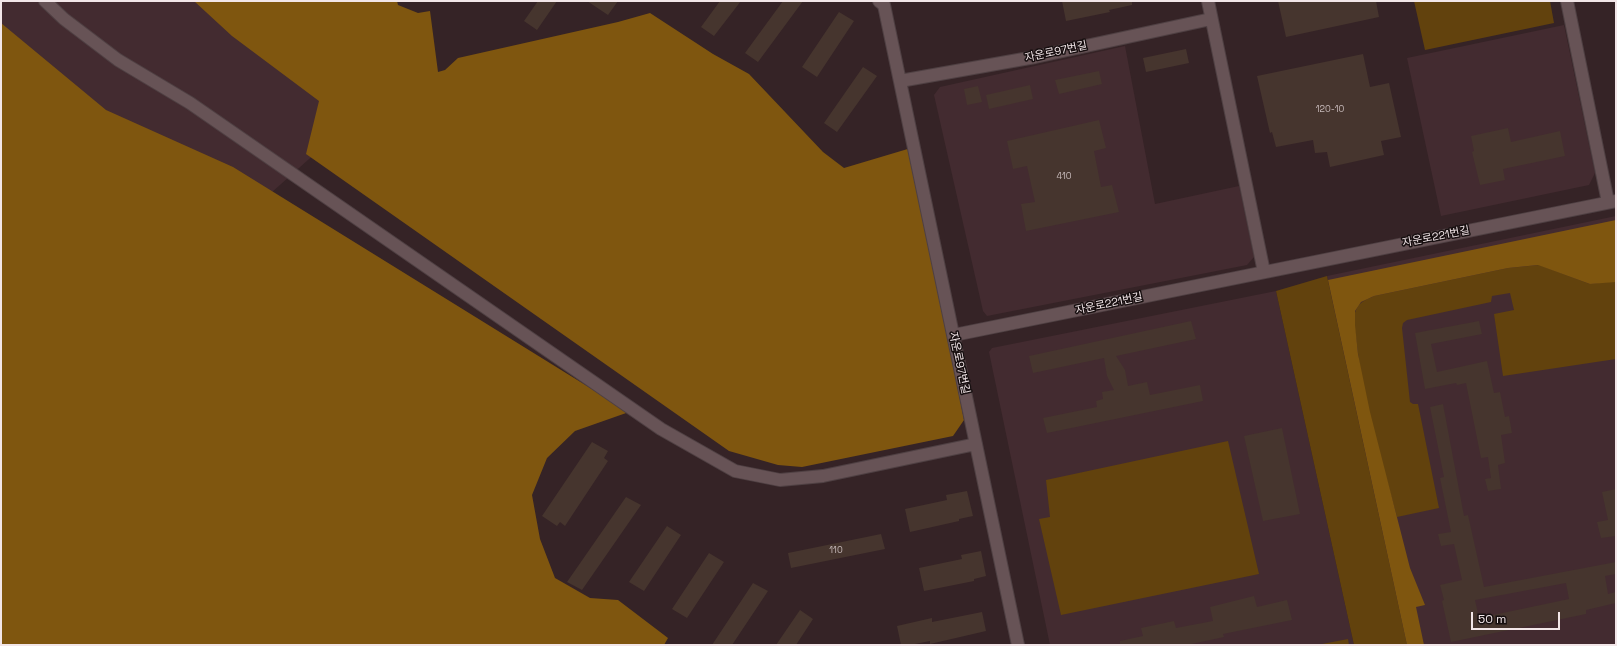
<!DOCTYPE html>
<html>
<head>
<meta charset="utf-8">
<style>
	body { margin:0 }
	#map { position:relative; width:1617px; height:646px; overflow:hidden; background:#352326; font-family:"Space Grotesk",sans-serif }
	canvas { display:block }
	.frame { position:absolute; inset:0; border:2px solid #f2e6e8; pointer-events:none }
	.scale { position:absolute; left:1471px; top:612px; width:89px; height:18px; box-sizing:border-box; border:2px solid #f2e6e8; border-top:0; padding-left:5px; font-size:12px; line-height:14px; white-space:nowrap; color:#f2e6e8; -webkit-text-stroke:3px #170f10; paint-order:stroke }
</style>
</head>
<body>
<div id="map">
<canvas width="1617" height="646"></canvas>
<div class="frame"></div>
<div class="scale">50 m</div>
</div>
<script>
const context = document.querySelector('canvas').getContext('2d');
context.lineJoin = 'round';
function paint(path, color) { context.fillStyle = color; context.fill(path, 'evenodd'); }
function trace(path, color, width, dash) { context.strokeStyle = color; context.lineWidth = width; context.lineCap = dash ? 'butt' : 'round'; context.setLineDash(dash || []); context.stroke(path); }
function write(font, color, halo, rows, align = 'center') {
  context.font = font + ' "Space Grotesk","Noto Sans KR",sans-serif'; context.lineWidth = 3; context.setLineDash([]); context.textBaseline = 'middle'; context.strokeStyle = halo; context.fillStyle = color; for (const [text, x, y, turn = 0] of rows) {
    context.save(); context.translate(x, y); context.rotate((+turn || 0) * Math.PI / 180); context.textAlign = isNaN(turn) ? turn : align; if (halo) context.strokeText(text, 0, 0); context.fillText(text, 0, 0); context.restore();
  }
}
const built = new Path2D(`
	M 1,1 L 294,1 L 355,118 L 206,251 L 1,115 Z
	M 1564,25 L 1595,173 L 1589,185 L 1441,216 L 1407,58 Z
	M 1125,46 L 1155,204 L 1239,186 L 1254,257 L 1247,265 L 987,316 L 983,311 L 934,95 L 940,87 Z
	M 1616,216 L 1616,645 L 1407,645 L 1327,276 Z
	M 1276,291 L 1354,645 L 1050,645 L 989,352 L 992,348 Z`);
const green = new Path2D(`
	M 1414,1 L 1550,1 L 1554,23 L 1425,50 Z
	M 1539,265 L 1590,284 L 1616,281 L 1616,359 L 1503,376 L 1494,314 L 1514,310 L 1510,293 L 1492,296 L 1491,302 L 1407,320 L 1403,323 L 1402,328 L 1410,402 L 1413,404 L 1418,404 L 1439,508 L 1397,517 C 1381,458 1362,398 1356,337 C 1355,329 1352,318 1356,310 C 1360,301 1366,300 1374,296 L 1508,268 Z
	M 1327,276 L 1407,645 L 1354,645 L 1276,291 Z
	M 1228,441 L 1259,574 L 1061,615 L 1039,519 L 1050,517 L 1046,480 Z
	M 1348,639 L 1349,645 L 1317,645 Z`);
const forest = new Path2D(`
	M 194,1 L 397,1 L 398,5 L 418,13 L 430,11 L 438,72 L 445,70 L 458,58 L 618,22 L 650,13 L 713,54 L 749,74 L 823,152 L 844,168 L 911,148 L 964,420 L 953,436 L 802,467 L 778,465 L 729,451 L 306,154 L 319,101 L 232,36 Z
	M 1,23 L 106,110 L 233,167 L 629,412 L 575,431 L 547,458 L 532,495 L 540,539 L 555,578 L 590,598 L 618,600 L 668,638 L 664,645 L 1,645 Z
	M 1616,220 L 1616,282 L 1590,284 L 1538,265 L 1508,268 L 1374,296 L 1361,302 L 1355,311 L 1355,325 L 1358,354 L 1370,412 L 1410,568 L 1425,605 L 1416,607 L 1424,645 L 1407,645 L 1328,280 Z`);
const building = new Path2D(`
	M 538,1 L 557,1 L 537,30 L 524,21 Z
	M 587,1 L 618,1 L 608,15 Z
	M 720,1 L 741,1 L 714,36 L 701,27 Z
	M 783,1 L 803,1 L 758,62 L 745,53 Z
	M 1062,1 L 1132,1 L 1132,5 L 1109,10 L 1110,12 L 1066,21 Z
	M 1278,1 L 1376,1 L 1379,17 L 1286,37 Z
	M 839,12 L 854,21 L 817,77 L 802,67 Z
	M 1186,49 L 1189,63 L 1146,72 L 1143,58 Z
	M 1363,54 L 1370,87 L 1389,83 L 1401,137 L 1381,141 L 1384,155 L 1330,167 L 1327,152 L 1315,153 L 1313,140 L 1276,147 L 1272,132 L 1270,133 L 1257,76 Z
	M 863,67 L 877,76 L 837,132 L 824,123 Z
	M 1099,71 L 1102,84 L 1059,94 L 1055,80 Z
	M 1030,85 L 1033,99 L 989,109 L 986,95 Z
	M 978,86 L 982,102 L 967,105 L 964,89 Z
	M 1099,120 L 1106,148 L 1094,151 L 1101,187 L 1112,185 L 1119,212 L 1026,231 L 1021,204 L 1035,202 L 1027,166 L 1013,169 L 1007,141 Z
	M 1508,128 L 1511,142 L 1560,131 L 1565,156 L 1503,169 L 1505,180 L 1480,185 L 1472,152 L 1474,151 L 1471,136 Z
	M 1191,321 L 1196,339 L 1116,356 L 1125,370 L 1128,386 L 1147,382 L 1150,395 L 1200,385 L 1203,401 L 1047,433 L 1043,418 L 1097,407 L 1096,401 L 1103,399 L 1102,392 L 1114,390 L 1107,376 L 1104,358 L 1033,373 L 1029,356 Z
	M 1479,321 L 1482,334 L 1431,344 L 1437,372 L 1487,361 L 1494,393 L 1500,392 L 1505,417 L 1509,416 L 1512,433 L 1501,435 L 1505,463 L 1498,465 L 1501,489 L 1488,491 L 1485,479 L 1491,478 L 1488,457 L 1481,458 L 1466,383 L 1457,385 L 1456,383 L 1425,389 L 1415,333 Z
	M 1443,404 L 1464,516 L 1468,515 L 1484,587 L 1616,562 L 1616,574 L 1605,576 L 1608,594 L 1616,592 L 1616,603 L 1586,610 L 1586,614 L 1451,642 L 1442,601 L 1444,600 L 1440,585 L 1462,580 L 1454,544 L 1441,546 L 1438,534 L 1451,532 L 1440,478 L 1444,477 L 1430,407 ZM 1566,583 L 1569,599 L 1479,618 L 1475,600 Z
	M 1282,428 L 1300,514 L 1263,521 L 1244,436 Z
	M 592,442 L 608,451 L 604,458 L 608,461 L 565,526 L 560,522 L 557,526 L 542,516 Z
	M 1616,489 L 1616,536 L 1601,538 L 1597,522 L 1608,520 L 1602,492 Z
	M 967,491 L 973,516 L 959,519 L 959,521 L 910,532 L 905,509 L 947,500 L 946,495 Z
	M 626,497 L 641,505 L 582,590 L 567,582 Z
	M 667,526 L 681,535 L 644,591 L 629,582 Z
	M 881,534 L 885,549 L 791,568 L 788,553 Z
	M 981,551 L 986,576 L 974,579 L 974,581 L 924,591 L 919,568 L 962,559 L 961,555 Z
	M 709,553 L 724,562 L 687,618 L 672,609 Z
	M 753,583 L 768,591 L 732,645 L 712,645 Z
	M 1254,596 L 1257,607 L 1287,600 L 1292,620 L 1223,634 L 1224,637 L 1187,645 L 1120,645 L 1120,641 L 1143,636 L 1141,628 L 1174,621 L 1176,628 L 1213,621 L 1210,607 Z
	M 800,610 L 813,619 L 796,645 L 776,645 Z
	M 982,612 L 986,631 L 930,644 L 930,641 L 910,645 L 901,645 L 897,626 L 932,618 L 932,622 Z`);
const minor = new Path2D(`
	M 45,1 L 64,19 L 118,60 L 190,103 L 661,429 L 735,471 L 780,480 L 823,476 L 976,444
	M 879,1 L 884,5 L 1018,645
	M 1208,1 L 1264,272
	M 1567,1 L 1608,202
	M 900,81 L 1035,57 L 1211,19
	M 954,335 L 1616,201`);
const numberNames = [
	["120-10",1330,110],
	["410",1064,177],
	["110",836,551]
];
const streetNames = [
	["자운로97번길",1056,52,-12],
	["자운로221번길",1436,237,-11],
	["자운로221번길",1109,304,-12],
	["자운로97번길",959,363,78]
];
paint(built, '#432b30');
paint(green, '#62420d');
paint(forest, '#7f560f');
paint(building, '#46352e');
trace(minor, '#4f4043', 14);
trace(minor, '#675356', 12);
write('9px', '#c7baba', null, numberNames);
write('11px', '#f2e6e8', '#170f10', streetNames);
</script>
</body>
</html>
